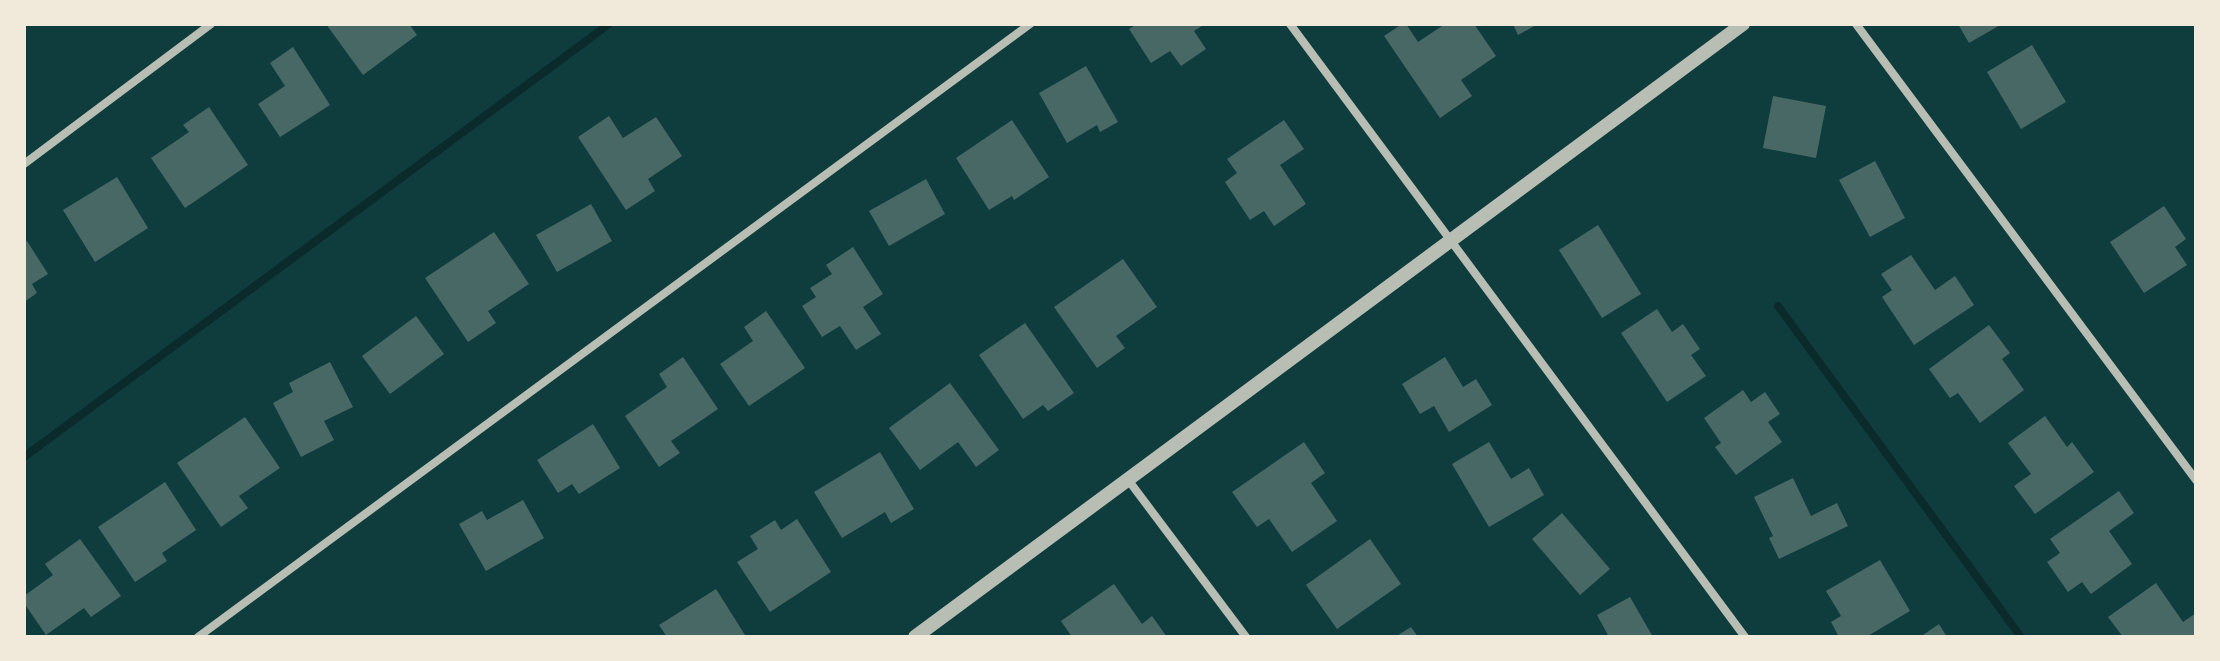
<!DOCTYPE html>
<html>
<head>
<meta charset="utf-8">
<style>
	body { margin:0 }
	#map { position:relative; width:2220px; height:661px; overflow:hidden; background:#0f3d3e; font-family:Commissioner,sans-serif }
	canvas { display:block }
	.frame { position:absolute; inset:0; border:26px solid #f1e9da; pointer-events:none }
</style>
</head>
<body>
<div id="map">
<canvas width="2220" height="661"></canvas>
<div class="frame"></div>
</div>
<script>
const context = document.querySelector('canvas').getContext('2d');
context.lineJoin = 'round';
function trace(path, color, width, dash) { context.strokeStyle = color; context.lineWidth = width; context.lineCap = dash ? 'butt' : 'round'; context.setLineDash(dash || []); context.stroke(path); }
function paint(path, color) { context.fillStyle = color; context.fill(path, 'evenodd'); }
const stream = new Path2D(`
	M 1778,306 L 2021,637
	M 24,457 L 609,24`);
const building = new Path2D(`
	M 326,24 L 409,24 L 417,35 L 363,75 Z
	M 1137,24 L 1205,24 L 1194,31 L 1206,49 L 1181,66 L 1170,51 L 1151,63 L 1129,29 Z
	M 1402,24 L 1406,24 L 1418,42 L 1445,24 L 1474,24 L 1496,56 L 1461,80 L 1472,96 L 1440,118 L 1384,36 Z
	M 1513,24 L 1538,24 L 1518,35 Z
	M 1958,24 L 2002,24 L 1969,43 Z
	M 2032,45 L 2066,102 L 2021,129 L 1987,72 Z
	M 293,47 L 330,105 L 280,137 L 258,104 L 285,86 L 270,63 Z
	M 1086,66 L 1118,122 L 1100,132 L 1097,125 L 1067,143 L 1039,93 Z
	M 1773,96 L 1826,106 L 1816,158 L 1763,148 Z
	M 209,107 L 248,165 L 185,208 L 151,158 L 189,132 L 183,125 Z
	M 609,116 L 623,138 L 656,117 L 682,156 L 648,179 L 655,191 L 626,210 L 578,137 Z
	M 1012,120 L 1049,177 L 1014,200 L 1012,196 L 989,210 L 956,158 Z
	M 1284,120 L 1304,149 L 1280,165 L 1306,204 L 1274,226 L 1264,211 L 1250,220 L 1225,182 L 1237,173 L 1227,159 Z
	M 1875,161 L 1905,218 L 1870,237 L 1839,180 Z
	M 117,177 L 148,228 L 95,262 L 63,210 Z
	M 926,179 L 945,214 L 889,246 L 869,211 Z
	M 591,204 L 612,241 L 557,272 L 536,235 Z
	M 2164,206 L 2186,239 L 2175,247 L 2187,265 L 2144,293 L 2110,242 Z
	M 1598,225 L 1641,294 L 1602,318 L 1559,250 Z
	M 494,232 L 529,284 L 488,311 L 496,323 L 468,342 L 425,278 Z
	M 27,241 L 48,274 L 32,284 L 37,293 L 24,302 L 24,243 Z
	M 853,247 L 883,294 L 863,307 L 881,334 L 856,350 L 840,326 L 822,337 L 802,306 L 816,297 L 810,288 L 832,274 L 826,265 Z
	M 1911,255 L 1935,290 L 1955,276 L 1974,305 L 1914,345 L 1882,297 L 1892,290 L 1881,274 Z
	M 1123,259 L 1157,307 L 1116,336 L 1125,348 L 1097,368 L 1054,307 Z
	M 1657,309 L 1672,332 L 1683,324 L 1700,349 L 1691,355 L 1706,376 L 1667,402 L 1621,333 Z
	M 766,311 L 805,368 L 749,406 L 720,364 L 753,341 L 744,327 Z
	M 416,316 L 444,354 L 390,394 L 362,356 Z
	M 1025,323 L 1074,393 L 1048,411 L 1043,405 L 1023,419 L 979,355 Z
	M 1989,325 L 2010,353 L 2002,359 L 2024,390 L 1980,423 L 1958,393 L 1950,398 L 1929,369 Z
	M 683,357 L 718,409 L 671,441 L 680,453 L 659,467 L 625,416 L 667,387 L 659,374 Z
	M 1445,357 L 1463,387 L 1476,379 L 1492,405 L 1449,432 L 1434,406 L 1420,414 L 1402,384 Z
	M 330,362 L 353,407 L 324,421 L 334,440 L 301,457 L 273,403 L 293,392 L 289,383 Z
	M 950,383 L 999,450 L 976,467 L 958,442 L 920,470 L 889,428 Z
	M 1743,390 L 1751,402 L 1765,392 L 1780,414 L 1768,422 L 1782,442 L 1736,475 L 1715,447 L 1721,443 L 1704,418 Z
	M 2045,416 L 2067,447 L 2072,442 L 2094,472 L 2035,514 L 2014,486 L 2031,474 L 2008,443 Z
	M 245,417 L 280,468 L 239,496 L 248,508 L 221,527 L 177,463 Z
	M 593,424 L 620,468 L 579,494 L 572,484 L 558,493 L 537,460 Z
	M 1304,442 L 1325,473 L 1311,483 L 1337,521 L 1292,552 L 1269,519 L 1257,527 L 1232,492 Z
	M 1489,442 L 1511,479 L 1529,468 L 1544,495 L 1489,527 L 1452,464 Z
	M 880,452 L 914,509 L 891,523 L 885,512 L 842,538 L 814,492 Z
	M 1793,478 L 1811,516 L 1837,503 L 1848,526 L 1779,559 L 1769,538 L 1773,536 L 1754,497 Z
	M 165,482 L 196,530 L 162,553 L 167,561 L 135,582 L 98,527 Z
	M 2119,491 L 2134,513 L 2109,531 L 2132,564 L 2091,594 L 2082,582 L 2068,592 L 2047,562 L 2060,553 L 2050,539 Z
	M 523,500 L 544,538 L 486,571 L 459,524 L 482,511 L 487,520 Z
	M 1562,513 L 1610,569 L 1580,595 L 1532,539 Z
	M 797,519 L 831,572 L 770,612 L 737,562 L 758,549 L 750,536 L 775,520 L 781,530 Z
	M 80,539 L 121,596 L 91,617 L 84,608 L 46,635 L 24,603 L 24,596 L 53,575 L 45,564 Z
	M 1370,539 L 1401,584 L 1337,629 L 1306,585 Z
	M 1880,560 L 1910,611 L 1866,637 L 1839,637 L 1831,622 L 1841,616 L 1826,591 Z
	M 2156,583 L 2183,622 L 2196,613 L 2196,637 L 2123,637 L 2108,617 Z
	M 1114,584 L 1142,624 L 1152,616 L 1167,637 L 1072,637 L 1061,621 Z
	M 716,589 L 745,635 L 667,637 L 659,625 Z
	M 1630,597 L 1653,637 L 1609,637 L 1597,615 Z
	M 1939,624 L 1947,637 L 1920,637 Z
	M 1411,627 L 1418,637 L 1395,637 Z`);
const minor = new Path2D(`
	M 1290,24 L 1745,637
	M 1856,24 L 2196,480
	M 24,164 L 211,24
	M 1129,481 L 1246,637
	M 198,637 L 1030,24`);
const tertiary = new Path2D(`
	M 915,637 C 1192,434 1466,226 1743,24`);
trace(stream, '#0a2a2b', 8);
paint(building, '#486865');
trace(minor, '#b8beb3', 8);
trace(tertiary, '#b8beb3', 14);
</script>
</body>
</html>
